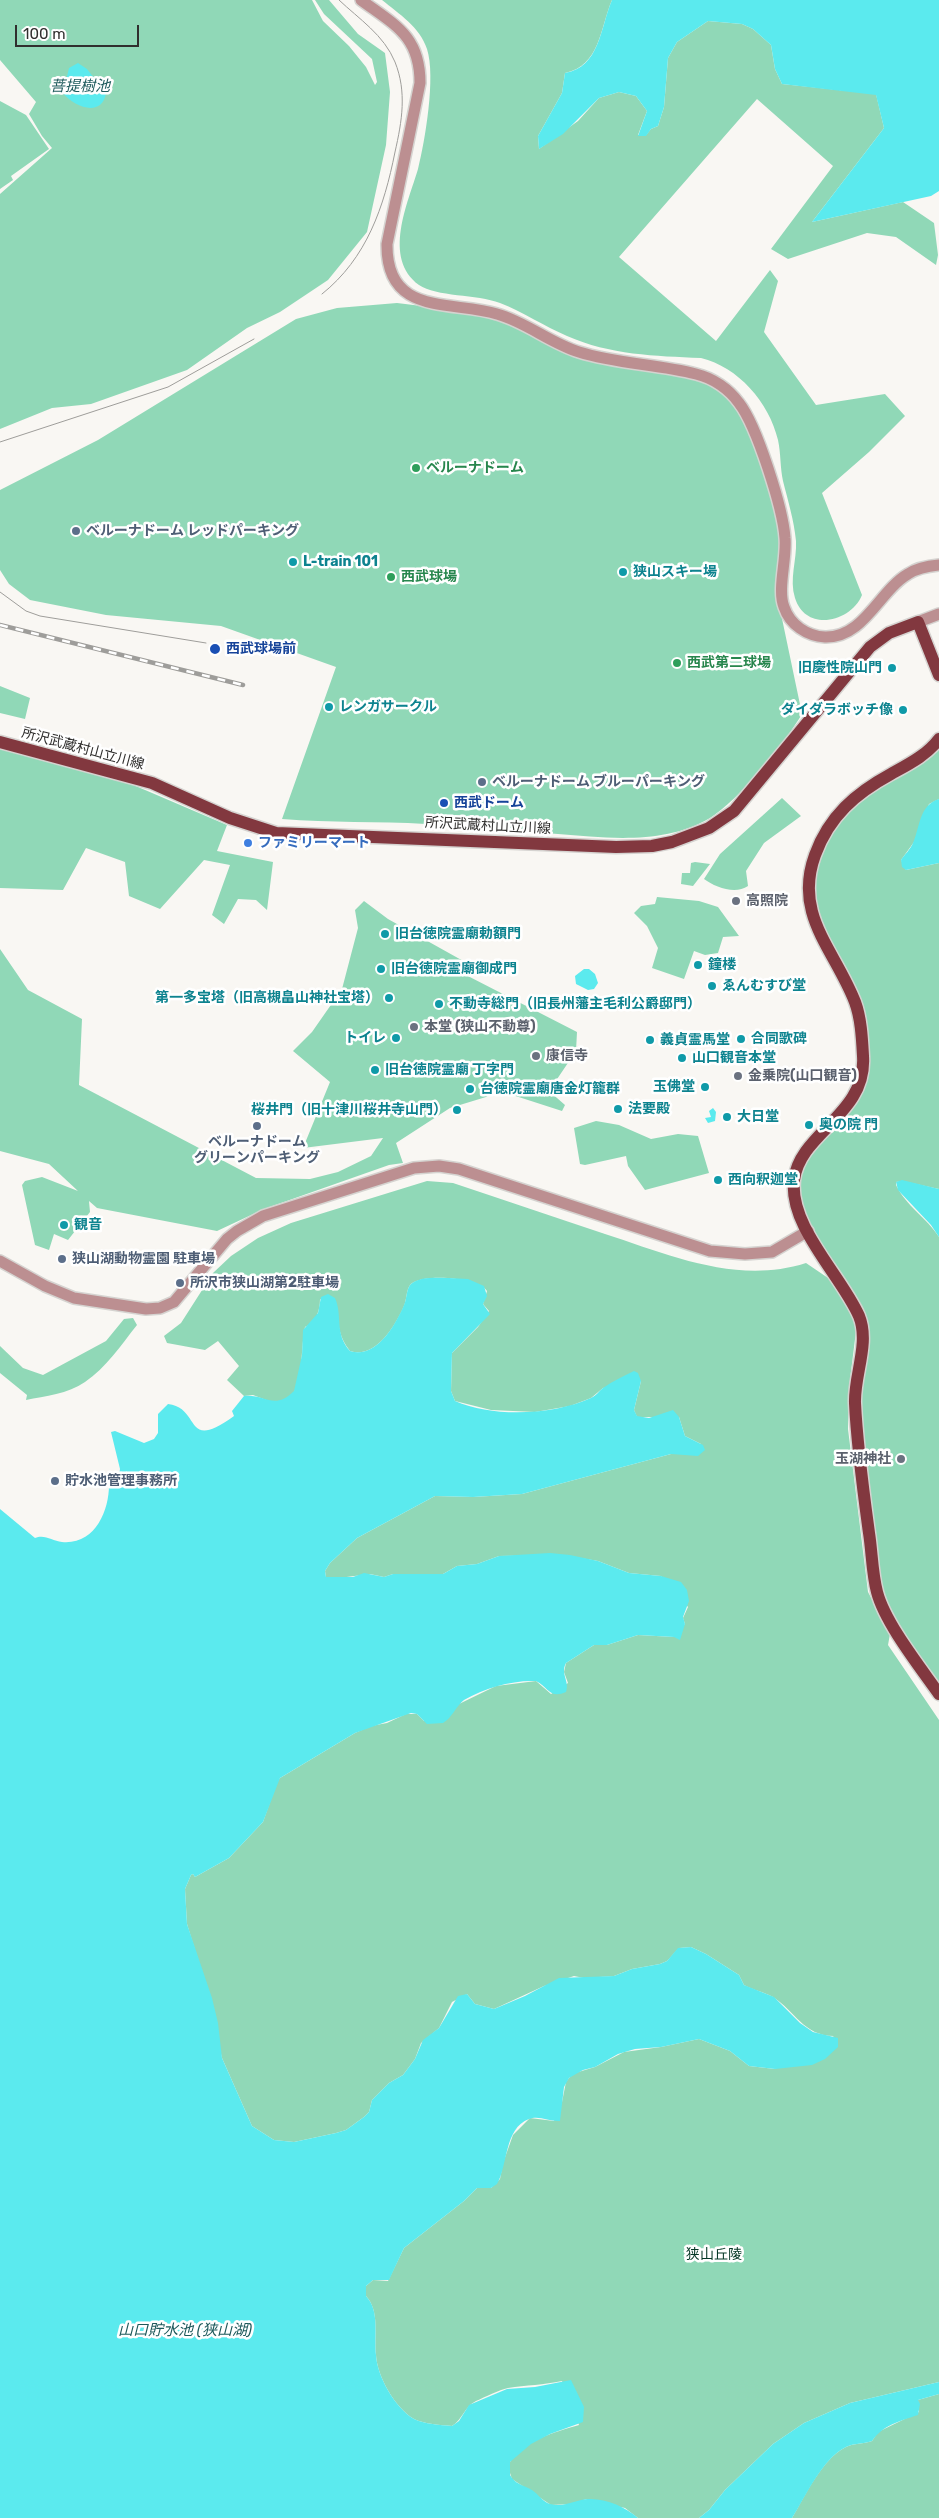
<!DOCTYPE html>
<html>
<head>
<meta charset="utf-8">
<style>
	body { margin:0 }
	#map { position:relative; width:939px; height:2518px; overflow:hidden; background:#f9f7f3; font-family:Rubik,sans-serif }
	canvas { display:block }
	.scale { position:absolute; left:15px; top:25px; width:124px; height:22px; box-sizing:border-box; border:2px solid #302f2e; border-top:0; padding-left:6px; font-size:15px; line-height:18px; white-space:nowrap; color:#302f2e; -webkit-text-stroke:4px #fff; paint-order:stroke }
</style>
</head>
<body>
<div id="map">
<canvas width="939" height="2518"></canvas>
<div class="scale">100 m</div>
</div>
<script>
const context = document.querySelector('canvas').getContext('2d');
context.lineJoin = 'round';
function paint(path, color) { context.fillStyle = color; context.fill(path, 'evenodd'); }
function trace(path, color, width, dash) { context.strokeStyle = color; context.lineWidth = width; context.lineCap = dash ? 'butt' : 'round'; context.setLineDash(dash || []); context.stroke(path); }
function write(font, color, halo, rows, align = 'center') {
  context.font = font + ' Rubik,"Noto Sans JP",sans-serif'; context.lineWidth = 5; context.setLineDash([]); context.textBaseline = 'middle'; context.strokeStyle = halo; context.fillStyle = color; for (const [text, x, y, turn = 0] of rows) {
    context.save(); context.translate(x, y); context.rotate((+turn || 0) * Math.PI / 180); context.textAlign = isNaN(turn) ? turn : align; if (halo) context.strokeText(text, 0, 0); context.fillText(text, 0, 0); context.restore();
  }
}
const green = new Path2D(`
	M 0,0 L 312,0 L 323,21 L 349,46 L 366,67 L 375,85 L 377,82 L 372,59 L 324,14 L 315,0 L 329,0 L 358,34 L 385,53 L 390,92 L 386,145 L 367,232 L 328,280 L 280,312 L 247,328 L 187,370 L 91,404 L 52,408 L 0,429 L 0,194 L 52,148 L 42,136 L 29,114 L 36,102 L 0,60 Z
	M 382,0 L 612,0 C 600,28 600,66 565,73 L 562,93 L 538,136 L 539,149 L 578,121 L 599,98 L 619,92 L 636,96 L 647,111 L 638,135 L 646,135 L 651,129 L 658,126 L 664,107 L 668,58 L 677,42 L 708,21 L 742,24 L 753,29 L 771,45 L 775,69 L 782,84 L 876,94 L 884,128 L 812,222 L 903,202 L 934,223 L 938,255 L 936,265 L 896,237 L 867,233 L 788,259 L 771,249 L 833,166 L 757,99 L 619,257 L 716,341 L 770,270 L 778,281 L 764,332 L 816,405 L 885,394 L 905,416 L 869,452 L 822,493 L 862,595 C 851,622 806,633 795,598 C 789,579 797,560 796,541 C 794,520 788,501 783,481 C 780,468 781,454 778,440 C 769,402 738,367 701,358 C 655,356 610,355 567,336 C 544,326 523,312 500,303 C 477,294 436,297 419,285 C 382,258 408,203 418,169 C 425,141 436,77 427,49 C 420,27 399,14 382,0 Z
	M 0,101 L 26,115 L 49,149 L 11,176 L 13,180 L 0,189 Z
	M 397,303 L 479,313 L 625,366 L 692,378 L 717,387 L 736,404 L 753,441 L 772,498 L 780,540 L 776,590 L 802,714 C 785,743 738,801 710,818 C 665,845 607,838 558,834 C 514,831 470,827 426,824 C 378,821 330,823 282,819 L 336,667 L 221,626 L 106,615 L 30,600 L 9,584 L 0,570 L 0,490 L 98,440 L 296,319 L 337,308 Z
	M 0,686 L 30,698 L 25,719 L 0,713 Z
	M 0,747 L 124,781 L 227,825 L 217,851 L 273,862 L 267,910 L 256,900 L 238,899 L 224,924 L 212,915 L 230,865 L 204,860 L 160,909 L 129,896 L 125,862 L 86,848 L 63,890 L 0,888 Z
	M 931,749 L 939,750 L 939,799 L 929,804 L 914,842 L 901,860 L 906,870 L 939,863 L 939,1189 L 902,1181 L 896,1182 L 896,1185 C 906,1206 927,1218 939,1237 L 939,1694 L 887,1615 L 860,1466 L 863,1335 L 820,1252 L 794,1189 L 813,1145 L 858,1089 L 861,1032 L 808,891 L 835,818 Z
	M 782,798 L 801,816 L 764,843 L 746,871 L 748,886 C 735,895 715,887 704,879 L 720,854 Z
	M 695,862 L 710,864 L 693,886 L 681,884 L 682,873 L 690,873 L 691,863 Z
	M 657,897 L 699,901 L 718,907 L 739,936 L 723,937 L 718,953 L 705,955 L 694,951 L 684,979 L 652,968 L 658,948 L 647,926 L 634,913 L 641,906 L 655,904 Z
	M 364,901 L 388,919 L 465,962 L 462,973 L 577,1032 L 576,1051 L 549,1091 L 565,1105 L 562,1111 L 497,1090 L 486,1097 L 450,1108 L 396,1143 L 403,1163 L 389,1165 L 264,1209 L 217,1231 L 97,1208 L 89,1201 L 90,1212 L 68,1240 L 54,1234 L 49,1250 L 35,1245 L 22,1185 L 25,1181 L 42,1177 L 78,1191 L 49,1164 L 0,1151 L 0,949 L 28,990 L 82,1019 L 79,1085 L 256,1178 L 310,1179 L 338,1172 L 371,1156 L 383,1138 L 303,1148 L 330,1082 L 293,1051 L 312,1032 L 342,989 L 358,928 L 355,910 Z
	M 596,1121 L 619,1125 L 651,1139 L 678,1134 L 698,1136 L 709,1173 L 645,1190 L 628,1166 L 626,1156 L 585,1165 L 580,1164 L 574,1128 Z
	M 427,1181 L 453,1183 C 504,1200 554,1217 605,1234 C 670,1255 737,1285 806,1263 L 831,1280 L 854,1319 L 856,1331 L 849,1388 L 848,1429 L 868,1592 L 890,1634 L 888,1645 L 939,1720 L 939,2382 L 850,2403 L 804,2423 L 773,2444 L 725,2490 L 709,2510 L 699,2518 L 638,2518 L 625,2508 L 586,2499 L 572,2504 L 551,2505 L 512,2479 L 508,2467 C 515,2443 558,2431 579,2425 L 562,2381 C 544,2385 526,2385 508,2388 C 499,2390 485,2397 476,2401 C 464,2407 463,2419 452,2426 C 441,2425 424,2424 414,2419 C 395,2408 377,2376 376,2355 C 374,2336 380,2311 366,2296 L 366,2286 L 373,2280 L 388,2281 L 404,2248 L 464,2201 L 477,2188 L 491,2188 L 500,2179 L 503,2163 L 513,2135 L 530,2118 L 554,2121 L 562,2102 L 566,2082 L 569,2078 L 575,2073 L 595,2067 L 624,2052 L 661,2047 L 699,2039 L 730,2051 L 749,2066 L 775,2069 L 834,2036 C 804,2036 795,2011 773,1997 C 764,1992 753,1990 744,1985 L 739,1975 L 706,1954 L 691,1947 L 679,1948 L 667,1961 L 660,1964 L 632,1969 L 614,1976 L 584,1978 L 574,1976 L 544,1986 L 494,2009 L 475,2004 L 467,1994 L 452,2002 L 439,2028 L 421,2043 L 415,2059 L 403,2075 L 389,2083 L 372,2100 L 369,2112 L 364,2117 L 346,2130 L 336,2133 L 294,2142 L 274,2140 L 252,2126 L 222,2058 L 198,1960 L 187,1924 L 185,1889 L 191,1875 L 193,1874 L 195,1877 L 229,1858 L 263,1822 L 277,1782 L 280,1778 L 355,1733 L 371,1726 L 387,1723 L 406,1714 L 417,1714 L 424,1721 L 496,1686 L 536,1681 L 551,1694 L 568,1683 L 564,1672 L 566,1663 L 594,1645 L 607,1645 L 638,1635 L 674,1637 L 685,1624 L 683,1618 L 688,1607 L 661,1576 L 629,1573 L 598,1561 L 563,1555 L 499,1556 L 477,1564 L 457,1566 L 443,1574 L 393,1574 L 384,1577 L 370,1574 L 331,1579 L 326,1577 L 325,1571 L 330,1563 L 357,1538 L 435,1496 L 473,1497 L 522,1494 L 671,1454 L 682,1454 L 701,1444 L 685,1436 L 679,1417 L 637,1417 L 634,1410 L 641,1381 L 603,1388 L 591,1398 L 570,1406 L 535,1412 L 491,1410 L 455,1401 L 451,1391 L 452,1353 L 478,1327 L 489,1311 L 483,1304 L 487,1291 C 479,1277 423,1273 411,1284 C 406,1289 407,1299 404,1306 C 395,1326 376,1359 350,1351 C 340,1339 337,1324 338,1309 L 320,1299 C 320,1311 316,1322 305,1327 C 301,1344 303,1379 294,1392 C 290,1398 281,1401 274,1403 L 253,1395 L 244,1396 L 227,1380 L 239,1366 L 218,1341 L 205,1350 L 167,1343 L 164,1336 L 181,1323 L 213,1273 L 231,1256 L 258,1238 L 291,1223 Z
	M 133,1318 L 137,1325 C 121,1345 106,1368 85,1382 C 68,1394 45,1396 26,1400 L 27,1395 L 0,1373 L 0,1346 L 23,1368 L 43,1375 L 106,1341 L 124,1319 Z
	M 939,2394 L 939,2518 L 792,2518 C 805,2496 822,2459 846,2447 C 854,2443 863,2444 872,2441 L 878,2432 L 919,2412 L 918,2400 Z`);
const water = new Path2D(`
	M 612,0 L 939,0 L 939,191 L 931,196 L 812,222 L 884,128 L 876,95 L 782,84 L 775,69 L 771,45 L 753,29 L 742,24 L 708,21 L 677,42 L 668,58 L 664,107 L 658,126 L 651,129 L 646,136 L 638,136 L 647,111 L 636,96 L 619,92 L 599,98 L 563,134 L 539,149 L 538,136 L 562,93 L 565,73 C 600,67 600,28 612,0 Z
	M 78,63 L 87,69 L 106,93 C 102,118 74,107 63,93 L 69,68 Z
	M 939,799 L 939,863 L 906,870 L 902,867 L 901,860 C 905,854 910,850 913,843 C 920,827 919,805 939,799 Z
	M 584,969 L 589,969 L 595,974 L 598,983 L 594,989 L 588,990 L 576,984 L 575,976 Z
	M 713,1108 L 716,1112 L 715,1121 L 708,1123 L 705,1118 L 711,1117 L 709,1111 Z
	M 902,1180 L 939,1189 L 939,1237 L 931,1225 L 898,1190 L 896,1182 Z
	M 449,1278 L 468,1279 L 484,1286 L 487,1296 L 483,1304 L 490,1314 L 452,1353 L 451,1391 L 455,1401 C 494,1418 553,1415 591,1398 C 596,1396 599,1391 603,1388 C 613,1381 624,1376 634,1371 L 638,1373 L 641,1381 L 634,1410 L 637,1416 L 649,1418 L 673,1410 L 679,1417 L 685,1436 L 703,1445 L 705,1450 L 698,1456 L 671,1454 L 522,1494 L 473,1497 L 435,1496 L 357,1538 L 330,1563 L 325,1571 L 326,1577 L 353,1577 L 364,1573 L 384,1577 L 393,1574 L 443,1574 L 457,1566 L 477,1564 L 499,1556 L 550,1553 L 570,1555 L 598,1561 L 629,1573 L 661,1576 L 681,1582 L 687,1590 L 689,1601 L 683,1617 L 685,1624 L 680,1640 L 674,1637 L 638,1635 L 607,1645 L 594,1645 L 566,1663 C 560,1674 570,1681 566,1692 C 550,1699 549,1688 536,1681 C 512,1680 485,1688 464,1700 C 456,1706 452,1718 443,1723 L 427,1724 L 417,1714 L 411,1713 L 355,1733 L 280,1778 L 263,1822 L 229,1858 L 195,1877 L 193,1874 L 191,1875 L 185,1889 L 187,1924 L 212,1998 L 218,2023 L 222,2058 L 252,2126 L 274,2140 L 294,2142 L 336,2133 L 346,2130 L 364,2117 L 369,2112 L 372,2100 L 389,2083 L 403,2075 L 415,2059 L 423,2040 L 439,2028 L 458,1996 L 467,1994 L 475,2004 L 494,2009 L 525,1996 L 559,1978 L 614,1976 L 632,1969 L 660,1964 L 667,1961 L 678,1948 L 691,1947 L 706,1954 L 739,1975 L 744,1985 L 774,1997 L 800,2023 L 813,2032 L 838,2038 L 838,2047 L 825,2059 L 812,2065 L 775,2069 L 749,2066 L 730,2051 L 699,2039 L 661,2047 L 635,2049 L 618,2054 L 595,2067 L 583,2070 L 569,2078 L 564,2087 L 560,2121 C 550,2122 539,2115 529,2119 C 504,2128 508,2166 497,2184 L 491,2188 L 477,2188 L 464,2201 L 404,2248 L 389,2280 L 373,2280 L 366,2286 L 366,2296 C 380,2311 374,2335 376,2355 C 377,2376 395,2408 414,2419 C 424,2424 441,2425 452,2426 L 459,2421 L 469,2405 L 507,2389 L 535,2387 L 571,2380 L 584,2407 L 583,2422 L 550,2434 L 531,2444 L 510,2462 L 510,2475 C 515,2484 523,2485 532,2490 C 538,2494 543,2502 550,2504 C 565,2508 577,2499 588,2499 C 605,2498 626,2507 638,2518 L 0,2518 L 0,1509 L 35,1538 C 45,1534 52,1541 62,1542 C 95,1545 109,1511 109,1485 L 119,1475 L 120,1469 L 111,1432 L 115,1431 L 144,1443 L 154,1439 L 158,1433 L 158,1414 L 168,1404 C 202,1408 183,1453 234,1416 L 232,1411 L 244,1396 C 266,1394 274,1411 294,1391 L 302,1355 L 303,1330 L 318,1313 L 321,1297 L 328,1294 L 335,1298 C 343,1316 334,1333 350,1351 C 376,1359 395,1326 404,1305 C 407,1299 406,1289 411,1284 C 420,1276 438,1278 449,1278 Z
	M 939,2382 L 939,2394 L 918,2400 L 920,2404 L 918,2415 C 900,2421 883,2425 872,2441 C 863,2444 854,2443 846,2447 C 822,2459 806,2496 792,2518 L 699,2518 L 709,2510 L 725,2490 L 773,2444 L 804,2423 L 850,2403 Z`);
const tertiary = new Path2D(`
	M 361,0 C 395,25 420,36 420,83 L 387,244 C 386,317 452,300 497,314 C 526,322 550,343 579,352 C 617,364 657,364 696,374 C 713,378 729,389 739,403 C 757,426 783,509 785,538 C 787,559 777,589 784,607 C 790,625 807,636 825,637 C 864,638 879,591 908,574 C 917,568 928,566 939,565
	M 918,622 L 939,614
	M 0,1261 L 45,1286 L 74,1298 L 146,1309 L 160,1308 L 174,1302 L 227,1239 L 237,1231 L 263,1216 L 414,1168 L 439,1166 L 459,1169 L 710,1251 L 745,1254 L 772,1252 L 808,1231`);
const primary = new Path2D(`
	M 939,739 C 927,755 909,764 891,774 C 856,793 829,816 815,855 C 793,915 835,950 855,1002 C 861,1018 862,1038 863,1056 C 867,1115 800,1132 794,1180 C 789,1227 841,1275 859,1316 C 870,1343 854,1375 855,1403 C 857,1446 863,1489 869,1533 C 872,1552 872,1573 877,1592 C 885,1623 920,1667 939,1694
	M 0,742 L 152,783 L 230,818 L 276,833 L 616,847 L 652,846 L 672,842 L 709,828 L 734,811 L 870,647 L 889,633 L 918,622 L 939,675`);
const tram = new Path2D(`
	M 322,294 C 367,258 384,207 395,152 C 402,121 407,92 395,62 C 384,35 359,19 339,0
	M 0,442 L 168,387 L 254,339
	M 0,592 L 26,611 L 40,616 L 206,643`);
const rail = new Path2D(`
	M 0,625 L 243,685`);
const markers = [
	[416,468,5,"#2e9e5b"],
	[76,531,5,"#5c6f8a"],
	[293,562,5,"#0f9aa8"],
	[623,572,5,"#0f9aa8"],
	[391,577,5,"#2e9e5b"],
	[215,649,6,"#1a4fb4"],
	[677,663,5,"#2e9e5b"],
	[892,668,5,"#0f9aa8"],
	[329,707,5,"#0f9aa8"],
	[903,710,5,"#0f9aa8"],
	[482,782,5,"#5c6f8a"],
	[444,803,5,"#1a4fb4"],
	[248,843,5,"#3f7fe0"],
	[736,901,5,"#6b7280"],
	[385,934,5,"#0f9aa8"],
	[698,965,5,"#0f9aa8"],
	[381,969,5,"#0f9aa8"],
	[712,986,5,"#0f9aa8"],
	[389,998,5,"#0f9aa8"],
	[439,1004,5,"#0f9aa8"],
	[414,1027,5,"#6b7280"],
	[396,1038,5,"#0f9aa8"],
	[741,1039,5,"#0f9aa8"],
	[650,1040,5,"#0f9aa8"],
	[536,1056,5,"#6b7280"],
	[682,1058,5,"#0f9aa8"],
	[375,1070,5,"#0f9aa8"],
	[738,1076,5,"#6b7280"],
	[705,1087,5,"#0f9aa8"],
	[470,1089,5,"#0f9aa8"],
	[618,1109,5,"#0f9aa8"],
	[457,1110,5,"#0f9aa8"],
	[727,1117,5,"#0f9aa8"],
	[809,1125,5,"#0f9aa8"],
	[257,1126,5,"#5c6f8a"],
	[718,1180,5,"#0f9aa8"],
	[64,1225,5,"#0f9aa8"],
	[62,1259,5,"#5c6f8a"],
	[180,1283,5,"#5c6f8a"],
	[901,1459,5,"#6b7280"],
	[55,1481,5,"#5c6f8a"]
];
const leisureNames = [
	["ベルーナドーム",426,468],
	["西武球場",401,577],
	["西武第二球場",687,663]
];
const serviceNames = [
	["ベルーナドーム レッドパーキング",86,531],
	["ベルーナドーム ブルーパーキング",492,782],
	["ベルーナドーム",257,1142,"center"],
	["グリーンパーキング",257,1158,"center"],
	["狭山湖動物霊園 駐車場",72,1259],
	["所沢市狭山湖第2駐車場",190,1283],
	["貯水池管理事務所",65,1481]
];
const cultureNames = [
	["L-train 101",303,562],
	["狭山スキー場",633,572],
	["旧慶性院山門",882,668,"right"],
	["レンガサークル",339,707],
	["ダイダラボッチ像",893,710,"right"],
	["旧台徳院霊廟勅額門",395,934],
	["鐘楼",708,965],
	["旧台徳院霊廟御成門",391,969],
	["ゑんむすび堂",722,986],
	["第一多宝塔（旧高槻畠山神社宝塔）",379,998,"right"],
	["不動寺総門（旧長州藩主毛利公爵邸門）",449,1004],
	["トイレ",386,1038,"right"],
	["合同歌碑",751,1039],
	["義貞霊馬堂",660,1040],
	["山口観音本堂",692,1058],
	["旧台徳院霊廟 丁字門",385,1070],
	["玉佛堂",695,1087,"right"],
	["台徳院霊廟唐金灯籠群",480,1089],
	["法要殿",628,1109],
	["桜井門（旧十津川桜井寺山門）",447,1110,"right"],
	["大日堂",737,1117],
	["奥の院 門",819,1125],
	["西向釈迦堂",728,1180],
	["観音",74,1225]
];
const transitNames = [
	["西武球場前",226,649],
	["西武ドーム",454,803]
];
const streetNames = [
	["所沢武蔵村山立川線",83,749,15],
	["所沢武蔵村山立川線",488,826,3]
];
const shopNames = [
	["ファミリーマート",258,843]
];
const worshipNames = [
	["高照院",746,901],
	["本堂 (狭山不動尊)",424,1027],
	["康信寺",546,1056],
	["金乗院(山口観音)",748,1076],
	["玉湖神社",891,1459,"right"]
];
const parkNames = [
	["狭山丘陵",714,2255]
];
const waterNames = [
	["菩提樹池",80,87],
	["山口貯水池 (狭山湖)",185,2331]
];
paint(green, '#90d8b7');
paint(water, '#5beaee');
trace(tertiary, '#d5d3d0', 14);
trace(primary, '#d5d3d0', 15);
trace(tertiary, '#bc8f91', 11);
trace(primary, '#82383f', 12);
trace(tram, '#9e9d9a', 1);
trace(rail, '#9e9d9a', 4.5);
trace(rail, '#fff', 2.5, [8]);
for (const [x, y, r, color] of markers) { const dot = new Path2D(); dot.arc(x, y, r, 0, 2 * Math.PI); context.fillStyle = color; context.fill(dot); trace(dot, '#fff', 2); }
write('bold 14px', '#27864d', '#fff', leisureNames, 'left');
write('bold 14px', '#4e5e75', '#fff', serviceNames, 'left');
write('bold 14px', '#0d838f', '#fff', cultureNames, 'left');
write('bold 14px', '#164399', '#fff', transitNames, 'left');
write('14px', '#302f2e', '#fff', streetNames);
write('bold 14px', '#366cbe', '#fff', shopNames, 'left');
write('bold 14px', '#5b616d', '#fff', worshipNames, 'left');
write('14px', '#043725', '#fff', parkNames);
write('italic 15px', '#1d595b', '#fff', waterNames);
</script>
</body>
</html>
